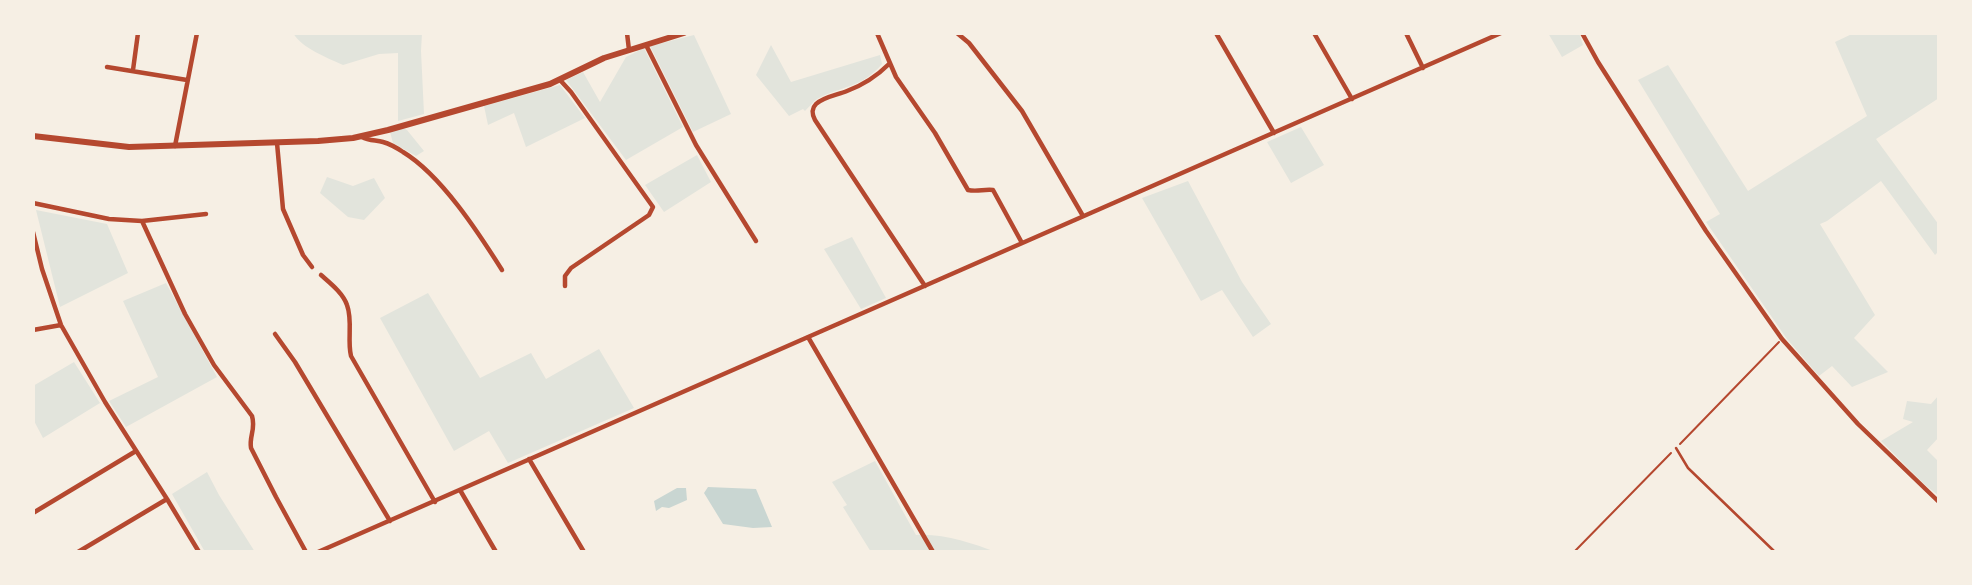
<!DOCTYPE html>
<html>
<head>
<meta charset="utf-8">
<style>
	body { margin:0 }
	#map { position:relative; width:1972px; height:585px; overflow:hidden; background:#f6efe4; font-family:"Source Sans 3",sans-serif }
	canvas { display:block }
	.frame { position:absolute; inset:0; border:35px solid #f6efe4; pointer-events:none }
</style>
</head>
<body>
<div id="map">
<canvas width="1972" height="585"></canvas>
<div class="frame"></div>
</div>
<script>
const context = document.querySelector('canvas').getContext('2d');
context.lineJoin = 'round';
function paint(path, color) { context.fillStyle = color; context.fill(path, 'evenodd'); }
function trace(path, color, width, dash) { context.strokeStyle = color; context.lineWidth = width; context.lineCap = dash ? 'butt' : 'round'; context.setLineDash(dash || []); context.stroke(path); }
const green = new Path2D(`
	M 293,33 L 422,33 L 421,51 L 424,114 L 398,121 L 398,53 L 379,54 L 343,65 C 326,57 303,49 293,33 Z
	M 1548,33 L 1579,33 L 1583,45 L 1562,57 Z
	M 1854,33 L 1939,33 L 1939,98 L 1876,139 L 1939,225 L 1939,251 L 1935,255 L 1881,181 L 1827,221 L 1820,224 L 1875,315 L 1854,338 L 1888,372 L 1852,387 L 1832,366 L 1819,376 L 1787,339 L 1706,222 L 1720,214 L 1638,80 L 1668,65 L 1748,191 L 1867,116 L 1835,42 Z
	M 694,35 L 731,114 L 693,132 L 650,46 Z
	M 771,45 L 791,82 L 880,55 L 882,64 C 862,88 841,86 817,99 C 813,102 809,107 805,111 L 803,109 L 789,116 L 756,75 Z
	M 644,48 L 683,127 L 626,160 L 566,80 L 583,72 L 600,102 L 626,57 Z
	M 560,85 L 585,118 L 526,147 L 514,113 L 488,125 L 484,106 Z
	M 1301,127 L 1324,165 L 1291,183 L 1267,142 Z
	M 403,128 L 407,130 L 424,151 L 416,156 L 393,143 L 390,132 Z
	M 697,155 L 711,182 L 664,212 L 645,185 Z
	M 327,177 L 353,186 L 374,178 L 385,198 L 364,220 L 348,217 L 320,193 Z
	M 1188,181 L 1242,282 L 1271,324 L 1253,337 L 1222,290 L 1201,301 L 1142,198 Z
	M 36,210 L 107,224 L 128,273 L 60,307 Z
	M 852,237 L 886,298 L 861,309 L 824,249 Z
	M 166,283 L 217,377 L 126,427 L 109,401 L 158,377 L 123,301 Z
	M 428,293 L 480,378 L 531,353 L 546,379 L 599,349 L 634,408 L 508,463 L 489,431 L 454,451 L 380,318 Z
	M 74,362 L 100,403 L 43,438 L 33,419 L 33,386 Z
	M 1939,395 L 1939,437 L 1927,450 L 1939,462 L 1939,496 L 1924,484 L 1881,441 L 1913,422 L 1903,419 L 1907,401 L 1931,404 Z
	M 875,461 L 916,535 C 942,533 972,543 996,552 L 871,552 L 843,507 L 847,505 L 832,482 Z
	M 207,472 L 219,495 L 255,552 L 205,552 L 172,494 Z`);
const water = new Path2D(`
	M 708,487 L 756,489 L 772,527 L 753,528 L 723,524 L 704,493 Z
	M 677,488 L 686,488 L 687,500 L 669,508 L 662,507 L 656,511 L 654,501 Z`);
const path = new Path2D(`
	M 1680,444 L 1779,342
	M 1574,552 L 1671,453`);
const service = new Path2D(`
	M 1676,448 L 1688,468 L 1775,552`);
const minor = new Path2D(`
	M 627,33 L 629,50
	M 877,33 L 896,77 L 935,133 L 968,190 C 977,192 984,189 993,190 L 1022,243
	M 957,33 L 969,43 L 1022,111 L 1083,216
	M 1216,33 L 1274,133
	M 1314,33 L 1352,99
	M 1406,33 L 1423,68
	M 1582,33 L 1598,62 L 1706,231 L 1782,339 L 1858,424 L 1939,502
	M 646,45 L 696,145 L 756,241
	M 889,64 C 877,76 863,85 847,91 C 837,95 823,97 816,104 C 811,109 812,114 815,120 L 925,286
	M 107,67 L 187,80
	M 133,70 L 138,33
	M 560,80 L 571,92 L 653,207 L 649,215 L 571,268 L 565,276 L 565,286
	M 362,137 C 369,141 376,140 383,142 C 390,144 397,148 403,152 C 441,175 478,232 502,270
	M 277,143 L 283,209 L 303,255 L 312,267
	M 175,146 L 197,33
	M 33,203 L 109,219 L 142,221 L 206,214
	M 142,221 L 185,314 L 214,365 L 252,416 C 256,429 249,436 251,448 L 276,497 L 306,552
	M 33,232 L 42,269 L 61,325 L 105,402 L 167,499 L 199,552
	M 321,275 C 330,283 343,293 347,305 C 353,321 347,340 351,356 L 435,502
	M 33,330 L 61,325
	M 275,334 L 295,362 L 390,521
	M 808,337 L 933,552
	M 529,459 L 584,552
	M 460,490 L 496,552
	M 33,513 L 136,451
	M 78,552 L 167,499
	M 318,552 L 1501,33`);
const tertiary = new Path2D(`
	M 33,136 L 129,147 L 318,141 L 353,138 L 388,130 L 550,84 L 604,58 L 684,33`);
paint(green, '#e2e4dc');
paint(water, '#c9d6d2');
trace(path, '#b5482f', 2);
trace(service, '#b5482f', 2.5);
trace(minor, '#b5482f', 4.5);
trace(tertiary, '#b5482f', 6);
</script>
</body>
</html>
